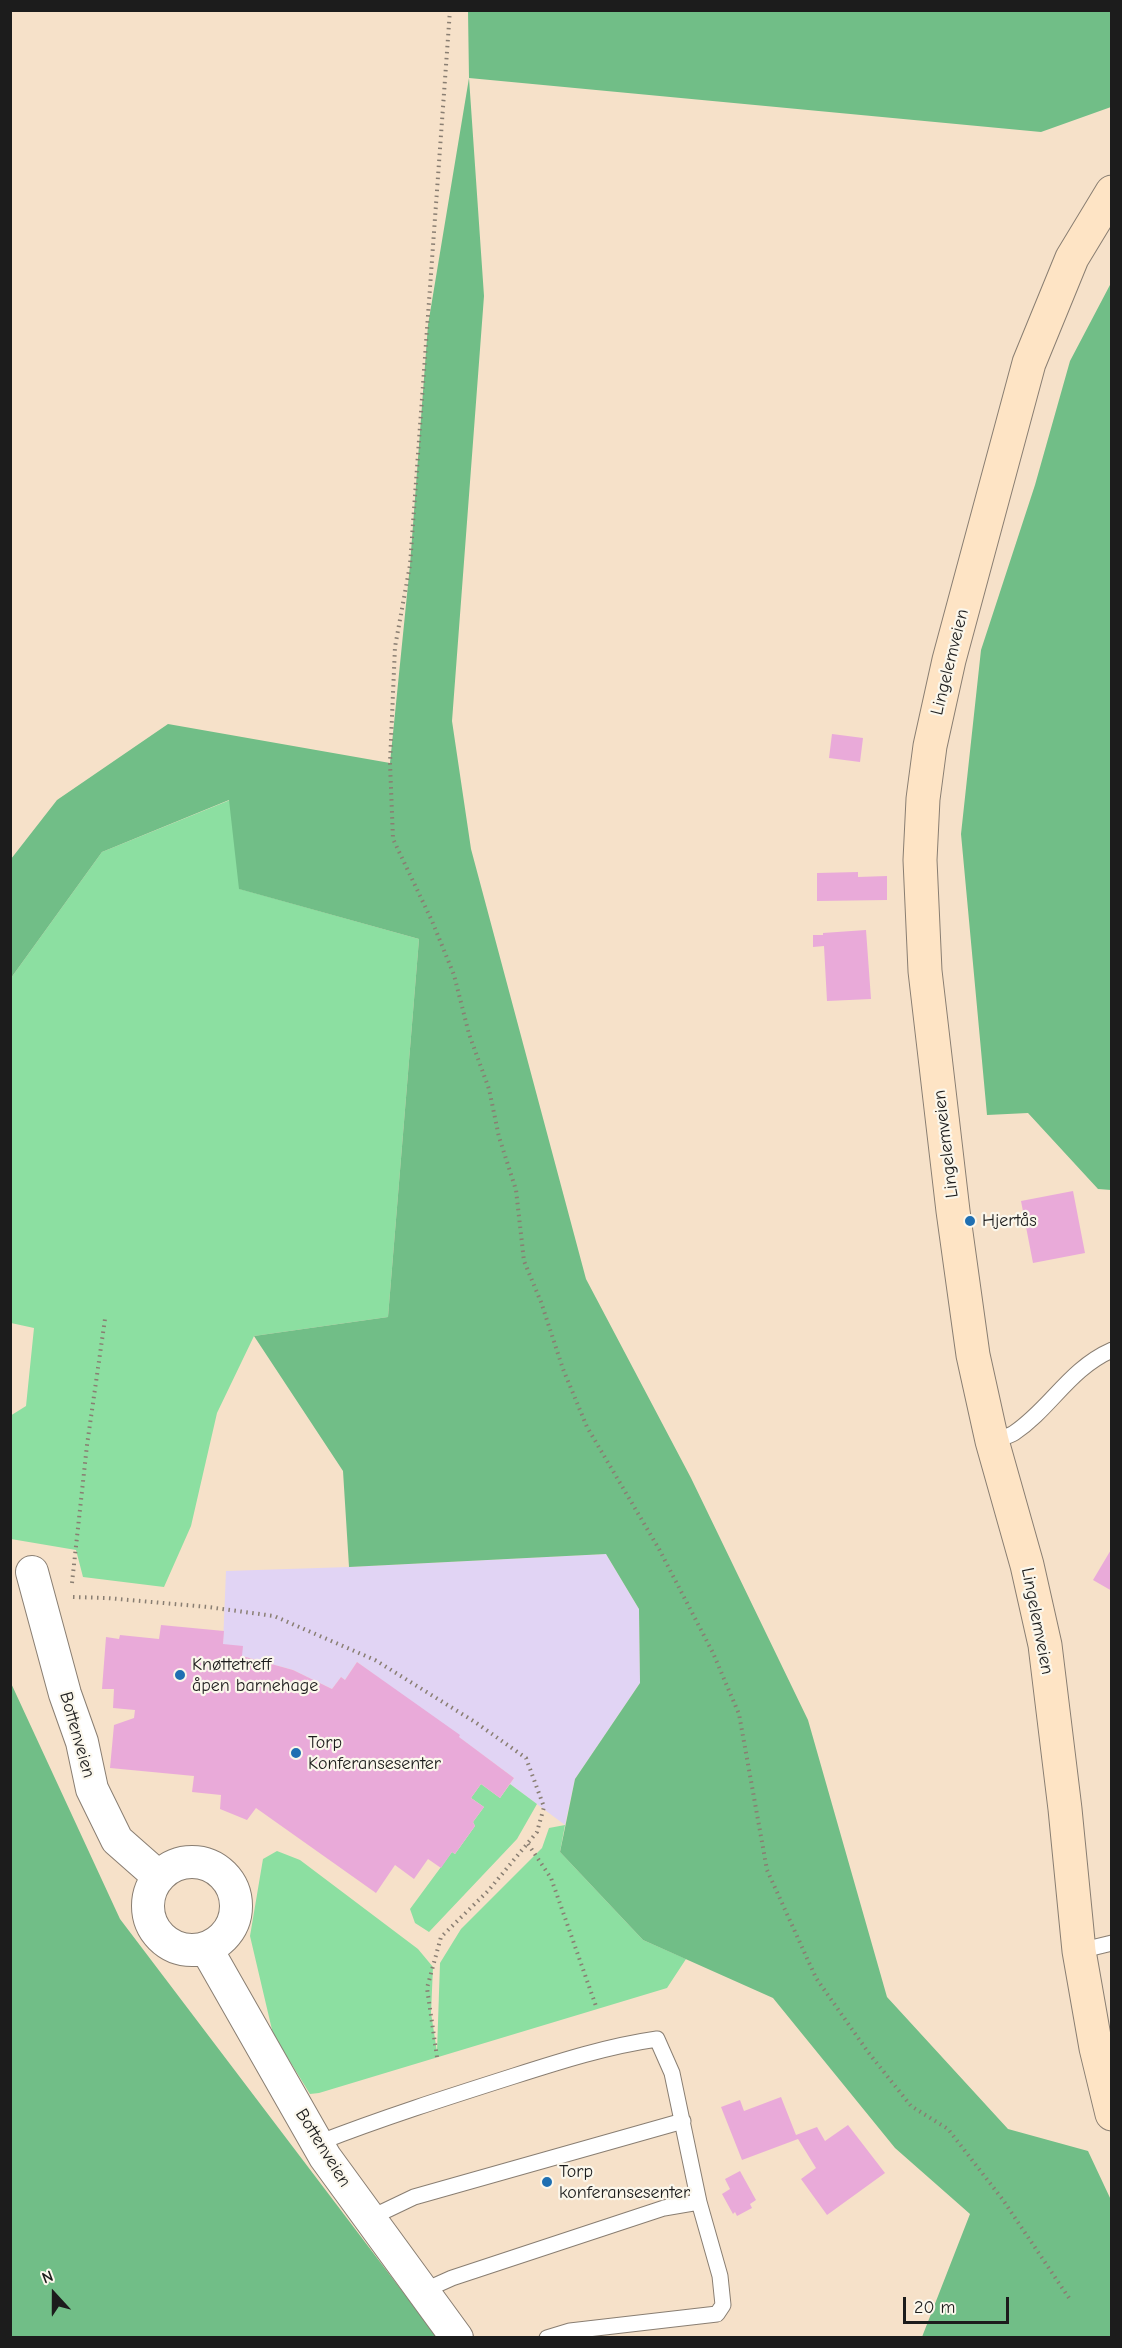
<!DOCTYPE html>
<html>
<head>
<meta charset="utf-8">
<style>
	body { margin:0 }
	#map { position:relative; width:1122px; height:2348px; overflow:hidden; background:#f6e1c9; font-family:"Comic Neue",sans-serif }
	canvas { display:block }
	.frame { position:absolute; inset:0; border:12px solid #1c1c1c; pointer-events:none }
	.north { position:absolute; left:24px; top:2264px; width:60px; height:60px; -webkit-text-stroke:4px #fbf7ec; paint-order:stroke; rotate:339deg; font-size:16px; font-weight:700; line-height:24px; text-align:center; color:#1c1c1c }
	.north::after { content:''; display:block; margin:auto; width:21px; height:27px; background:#1c1c1c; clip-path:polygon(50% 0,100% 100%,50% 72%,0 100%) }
	.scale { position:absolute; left:903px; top:2297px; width:106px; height:27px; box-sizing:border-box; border:3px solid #1c1c1c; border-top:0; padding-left:8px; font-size:18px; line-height:21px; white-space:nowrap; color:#1c1c1c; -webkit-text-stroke:4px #fbf7ec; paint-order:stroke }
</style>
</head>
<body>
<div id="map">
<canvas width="1122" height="2348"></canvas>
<div class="frame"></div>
<div class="north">N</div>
<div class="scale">20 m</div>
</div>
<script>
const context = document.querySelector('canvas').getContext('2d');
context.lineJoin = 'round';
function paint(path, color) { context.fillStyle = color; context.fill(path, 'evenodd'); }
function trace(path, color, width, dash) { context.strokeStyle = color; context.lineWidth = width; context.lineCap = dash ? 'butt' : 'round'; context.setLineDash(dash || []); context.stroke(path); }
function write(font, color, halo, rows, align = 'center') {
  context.font = font + ' "Comic Neue",sans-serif'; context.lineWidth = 4.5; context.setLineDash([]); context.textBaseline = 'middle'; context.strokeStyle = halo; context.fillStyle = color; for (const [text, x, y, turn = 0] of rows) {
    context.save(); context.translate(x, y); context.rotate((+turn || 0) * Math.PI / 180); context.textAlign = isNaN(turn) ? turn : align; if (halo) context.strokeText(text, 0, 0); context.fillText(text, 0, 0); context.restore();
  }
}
const built = new Path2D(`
	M 606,1554 L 639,1609 L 640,1683 L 575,1779 L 565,1825 L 510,1784 L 514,1778 L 357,1662 L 345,1680 L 341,1677 L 332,1689 L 293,1670 L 242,1656 L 223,1644 L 226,1571 L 349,1567 Z`);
const green = new Path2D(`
	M 230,800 L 240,889 L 419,939 L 388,1317 L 254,1336 L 217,1413 L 191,1526 L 164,1587 L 83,1577 L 76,1550 L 11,1539 L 10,1416 L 26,1406 L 34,1328 L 11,1323 L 11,978 L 102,852 Z
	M 481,1784 L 500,1798 L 510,1784 L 537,1804 L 517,1839 L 429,1932 L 415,1923 L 410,1909 L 452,1852 L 455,1854 L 475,1826 L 473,1822 L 484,1807 L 471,1798 Z
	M 565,1825 L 560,1852 L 643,1940 L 686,1959 L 667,1988 L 319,2093 L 310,2094 L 273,2034 L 250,1936 L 263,1859 L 277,1851 L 300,1860 L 418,1949 L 433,1967 L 431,2013 L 437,2052 L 440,1963 L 461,1929 L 542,1848 L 549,1828 Z`);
const forest = new Path2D(`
	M 468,11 L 1111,11 L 1111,107 L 1041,132 L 469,78 L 484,296 L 452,721 L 471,849 L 586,1279 L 691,1478 L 808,1720 L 887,1997 L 1008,2129 L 1088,2151 L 1111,2200 L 1111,2337 L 922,2337 L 970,2214 L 895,2148 L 773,1998 L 643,1940 L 560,1852 L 575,1779 L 640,1683 L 639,1609 L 606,1554 L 349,1567 L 343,1471 L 254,1336 L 388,1317 L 419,939 L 239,889 L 229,800 L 102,852 L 11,978 L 11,859 L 57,800 L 168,724 L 390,763 L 410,565 L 428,325 L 469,78 Z
	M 1111,283 L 1112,1190 L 1111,1190 L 1098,1189 L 1028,1113 L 987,1115 L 961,834 L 981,650 L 1035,485 L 1070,361 Z
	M 10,1681 L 120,1919 L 437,2337 L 11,2337 Z`);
const building = new Path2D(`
	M 832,734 L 863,738 L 860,762 L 829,758 Z
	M 858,872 L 858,877 L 887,876 L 887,900 L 817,901 L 817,873 Z
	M 866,930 L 871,999 L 827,1001 L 824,946 L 813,947 L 813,935 L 823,935 L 823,933 Z
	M 1073,1191 L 1085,1253 L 1033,1263 L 1021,1201 Z
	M 1112,1548 L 1112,1591 L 1093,1580 Z
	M 161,1625 L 224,1631 L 223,1644 L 243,1646 L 242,1656 L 293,1670 L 332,1689 L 341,1677 L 345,1680 L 357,1662 L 460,1735 L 459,1737 L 514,1778 L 500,1798 L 481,1784 L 471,1798 L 484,1807 L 473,1822 L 475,1826 L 455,1854 L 452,1852 L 441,1868 L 428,1859 L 414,1879 L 395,1865 L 376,1893 L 256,1808 L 247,1820 L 220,1809 L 221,1795 L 192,1792 L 194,1776 L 110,1768 L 114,1725 L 134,1718 L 135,1710 L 113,1708 L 114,1689 L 102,1689 L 106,1637 L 119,1639 L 120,1635 L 159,1639 Z
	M 781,2097 L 796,2135 L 817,2127 L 825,2141 L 848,2125 L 885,2173 L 827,2215 L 801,2179 L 816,2168 L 798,2139 L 742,2160 L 721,2107 L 740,2100 L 744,2111 Z
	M 740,2171 L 756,2200 L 750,2204 L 752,2208 L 737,2216 L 735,2212 L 733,2214 L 722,2194 L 730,2189 L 725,2179 Z`);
const path = new Path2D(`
	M 450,10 L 410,565 L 395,647 L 390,763 L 393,839 L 432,921 L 454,975 L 469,1034 L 489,1089 L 499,1137 L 516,1190 L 524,1261 L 541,1302 L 563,1369 L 587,1427 L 659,1549 L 713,1653 L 739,1714 L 767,1870 L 816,1978 L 868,2052 L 911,2106 L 948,2129 L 1003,2200 L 1071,2301
	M 72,1583 L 87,1445 L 105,1319
	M 73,1597 L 107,1598 L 208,1607 L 274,1616 L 375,1660 L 475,1722 L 526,1758 L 544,1807 L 537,1832 L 488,1891 L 441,1937 L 427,1988 L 437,2057
	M 528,1844 L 551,1878 L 597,2009`);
const service = new Path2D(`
	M 992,1441 C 999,1438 1008,1437 1014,1433 C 1051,1408 1069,1369 1112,1350
	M 1079,1951 L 1112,1943
	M 318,2143 C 382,2118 448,2097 514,2076 C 561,2061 608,2046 657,2039 L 672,2073 L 699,2202
	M 370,2218 L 414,2197 L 683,2121
	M 423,2291 L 452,2278 L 664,2208 L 699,2202 L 720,2276 L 723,2305 L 717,2314 L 570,2331 L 547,2338`);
const minor = new Path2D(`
	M 32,1572 L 65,1694 L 82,1742 L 92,1789 L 117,1840 L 159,1877
	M148 1906a44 44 0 1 1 88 0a44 44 0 1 1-88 0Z
	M 206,1948 L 325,2157 L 457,2338`);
const secondary = new Path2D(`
	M 1112,192 L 1072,258 L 1029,363 L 949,660 L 930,746 L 923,799 L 920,860 L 925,971 L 953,1211 L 973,1355 L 992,1441 L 1027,1565 L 1045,1645 L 1065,1809 L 1079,1951 L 1096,2048 L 1112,2114`);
const markers = [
	[970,1221,6,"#1f6fb2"],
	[180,1675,6,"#1f6fb2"],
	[296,1753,6,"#1f6fb2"],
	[547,2182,6,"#1f6fb2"]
];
const streetNames = [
	["Lingelemveien",950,662,-76],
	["Lingelemveien",946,1144,-97],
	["Lingelemveien",1037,1621,79],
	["Bottenveien",77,1735,74],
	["Bottenveien",323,2148,58]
];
const poiNames = [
	["Hjertås",982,1221],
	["Knøttetreff",192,1665],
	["åpen barnehage",192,1686],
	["Torp",308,1743],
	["Konferansesenter",308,1764],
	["Torp",559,2172],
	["konferansesenter",559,2193]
];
paint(built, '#e1d4f4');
paint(green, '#8cdfa1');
paint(forest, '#71be87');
paint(building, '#e9aad9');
trace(service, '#897e72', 17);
trace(minor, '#897e72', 34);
trace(secondary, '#897e72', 35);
trace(path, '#897e72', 4, [1.5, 4.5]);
trace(service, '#fff', 15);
trace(minor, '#fff', 32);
trace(secondary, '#fee4c5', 33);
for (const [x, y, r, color] of markers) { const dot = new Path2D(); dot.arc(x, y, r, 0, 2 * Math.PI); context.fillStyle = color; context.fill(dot); trace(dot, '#fbf7ec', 2); }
write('18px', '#1c1c1c', '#fbf7ec', streetNames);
write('18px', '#1c1c1c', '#fbf7ec', poiNames, 'left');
</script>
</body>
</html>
